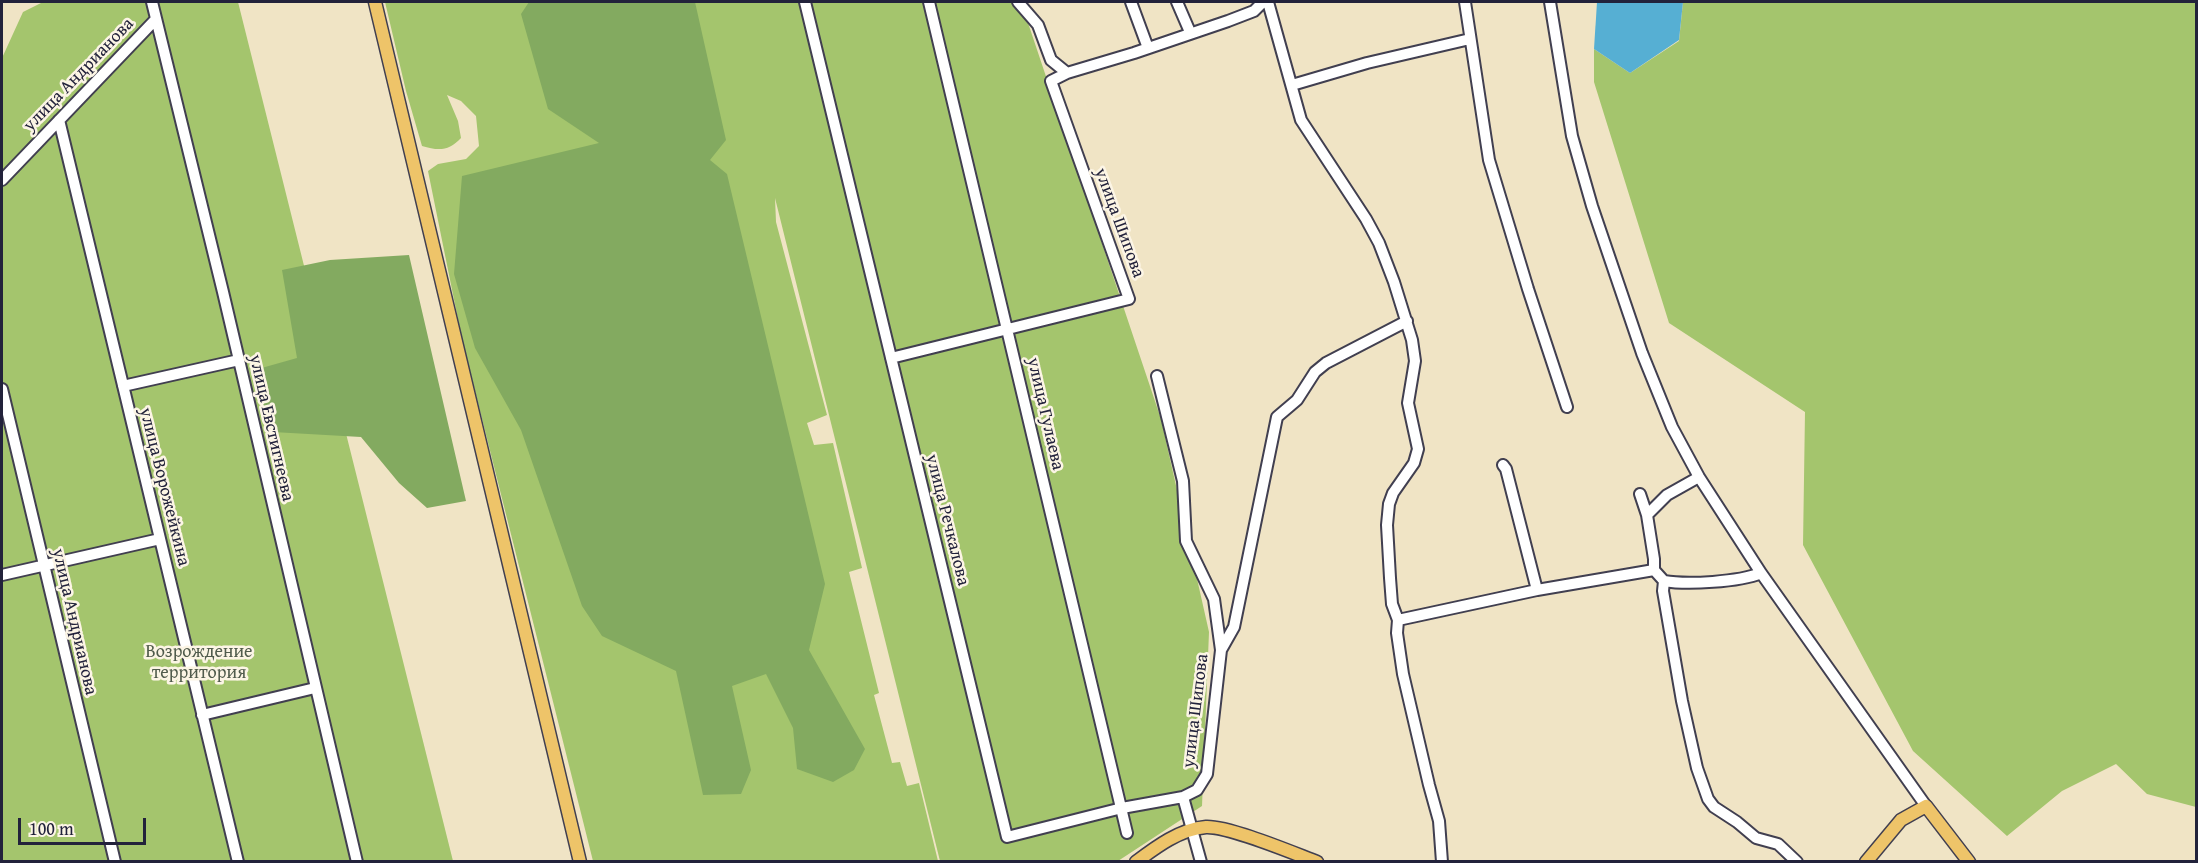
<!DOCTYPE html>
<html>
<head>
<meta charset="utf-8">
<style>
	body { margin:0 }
	#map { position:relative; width:2198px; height:863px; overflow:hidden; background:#f0e4c5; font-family:"Gentium Book Plus",serif }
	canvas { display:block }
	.frame { position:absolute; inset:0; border:3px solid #22223b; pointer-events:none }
	.scale { position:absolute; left:18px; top:818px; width:128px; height:27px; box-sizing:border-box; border:3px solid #22223b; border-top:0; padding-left:8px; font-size:18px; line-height:21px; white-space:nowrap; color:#22223b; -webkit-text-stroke:4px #fcf5e5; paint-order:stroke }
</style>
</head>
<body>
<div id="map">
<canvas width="2198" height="863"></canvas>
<div class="frame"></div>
<div class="scale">100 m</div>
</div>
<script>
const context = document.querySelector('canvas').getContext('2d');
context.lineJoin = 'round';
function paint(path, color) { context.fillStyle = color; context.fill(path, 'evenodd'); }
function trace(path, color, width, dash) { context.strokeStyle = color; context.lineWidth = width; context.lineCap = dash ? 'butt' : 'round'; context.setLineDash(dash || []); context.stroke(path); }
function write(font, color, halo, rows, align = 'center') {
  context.font = font + ' "Gentium Book Plus",serif'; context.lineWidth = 5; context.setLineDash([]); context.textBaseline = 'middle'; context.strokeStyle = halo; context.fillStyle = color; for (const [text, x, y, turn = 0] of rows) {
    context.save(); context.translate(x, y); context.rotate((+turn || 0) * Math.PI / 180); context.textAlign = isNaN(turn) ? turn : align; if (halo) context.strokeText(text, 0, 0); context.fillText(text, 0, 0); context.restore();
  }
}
const green = new Path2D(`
	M 43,2 L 238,2 L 453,861 L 2,862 L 2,58 L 23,12 Z
	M 385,2 L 1021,2 L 1161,419 L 1209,632 L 1202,806 L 1118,861 L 940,861 L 775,198 L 776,222 L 827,415 L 807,423 L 814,445 L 833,443 L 862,568 L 849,572 L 879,693 L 874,695 L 892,763 L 900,762 L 907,786 L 919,783 L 938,861 L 593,861 L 462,339 L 428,171 L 438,164 L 466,159 L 479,146 L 476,116 L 461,101 L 447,95 L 458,121 L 461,138 C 449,151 439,151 422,146 L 406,91 Z
	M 1683,2 L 2196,2 L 2196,807 L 2147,794 L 2116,764 L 2062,791 L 2007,836 L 1913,751 L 1803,545 L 1805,412 L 1669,323 L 1594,82 L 1594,49 L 1630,73 L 1679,41 Z`);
const forest = new Path2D(`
	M 529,2 L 695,2 L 726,140 L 710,160 L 727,174 L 825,584 L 809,650 L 865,749 L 854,770 L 833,782 L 797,769 L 793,728 L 766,674 L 732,686 L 751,770 L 741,794 L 703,795 L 676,671 L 602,636 L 582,606 L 521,430 L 475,348 L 454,274 L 462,176 L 599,143 L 548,109 L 521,14 Z
	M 409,255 L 466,501 L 427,508 L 399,483 L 361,437 L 273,432 L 251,371 L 297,358 L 282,270 L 330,260 Z`);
const water = new Path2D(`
	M 1597,2 L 1683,2 L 1679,40 L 1630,73 L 1594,49 Z`);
const minor = new Path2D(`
	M 152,2 L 223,292 L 357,862
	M 805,2 L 1007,837 L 1122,808 L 1183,797 L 1201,862
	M 929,2 L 1127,833
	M 1018,2 L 1038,25 L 1051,60 L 1067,73
	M 1131,2 L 1148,48
	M 1177,2 L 1190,32
	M 1268,2 L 1301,120 L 1366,219 L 1379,243 L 1394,282 L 1412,340 L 1415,361 L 1408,403 L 1418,449 L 1414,463 L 1393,493 L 1389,504 L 1387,525 L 1390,578 L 1392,604 L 1398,620 L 1397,633 L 1403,674 L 1429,785 L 1439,821 L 1442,862
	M 1465,2 L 1489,160 L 1528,289 L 1567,407
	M 1550,2 L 1572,136 L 1592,206 L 1642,353 L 1672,427 L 1699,477 L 1761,573 L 1926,806
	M 1292,85 L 1367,63 L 1470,39
	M 59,120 L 238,862
	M 2,180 L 156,19
	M 891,358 L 1129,299 L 1051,81 L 1067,73 L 1134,53 L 1228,21 L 1254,11 L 1263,2
	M 1157,376 L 1183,481 L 1186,541 L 1214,599 L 1221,650 L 1207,774 L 1197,790 L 1183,797
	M 123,386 L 239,360
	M 2,389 L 115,862
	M 1503,465 L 1506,469 L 1537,590
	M 1640,494 L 1647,515 L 1654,559 L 1654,570 L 1664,581 L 1663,591 L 1682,701 L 1697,768 L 1708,799 L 1714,807 L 1737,822 L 1756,838 L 1778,844 L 1797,862
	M 1647,515 L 1667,495 L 1699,477
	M 2,575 L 160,539
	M 1664,581 C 1687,585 1739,582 1761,573
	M 1398,620 L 1537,590 L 1654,570
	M 1221,650 L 1234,627 L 1277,417 L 1297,400 L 1315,372 L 1326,363 L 1407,321
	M 202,715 L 315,688`);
const major = new Path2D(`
	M 375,2 L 580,862
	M 1136,862 C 1156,847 1180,829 1206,827 C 1229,826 1293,853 1317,862
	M 1866,862 L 1901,820 L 1926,806 L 1969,862`);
const streetNames = [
	["улица Андрианова",79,75,-46],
	["улица Шипова",1119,223,70],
	["улица Гулаева",1045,414,77],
	["улица Евстигнеева",271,428,77],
	["улица Ворожейкина",164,487,76],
	["улица Речкалова",947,520,76],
	["улица Андрианова",74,622,77],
	["улица Шипова",1196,711,-83]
];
const parkNames = [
	["Возрождение",199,652],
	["территория",199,673]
];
paint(green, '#a4c56d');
paint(forest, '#83aa60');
paint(water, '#56afd3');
trace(minor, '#413f50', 14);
trace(major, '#413f50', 15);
trace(minor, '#fff', 10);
trace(major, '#eec469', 12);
write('18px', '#22223b', '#fcf5e5', streetNames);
write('18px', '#505b4c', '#fcf5e5', parkNames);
</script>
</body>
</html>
